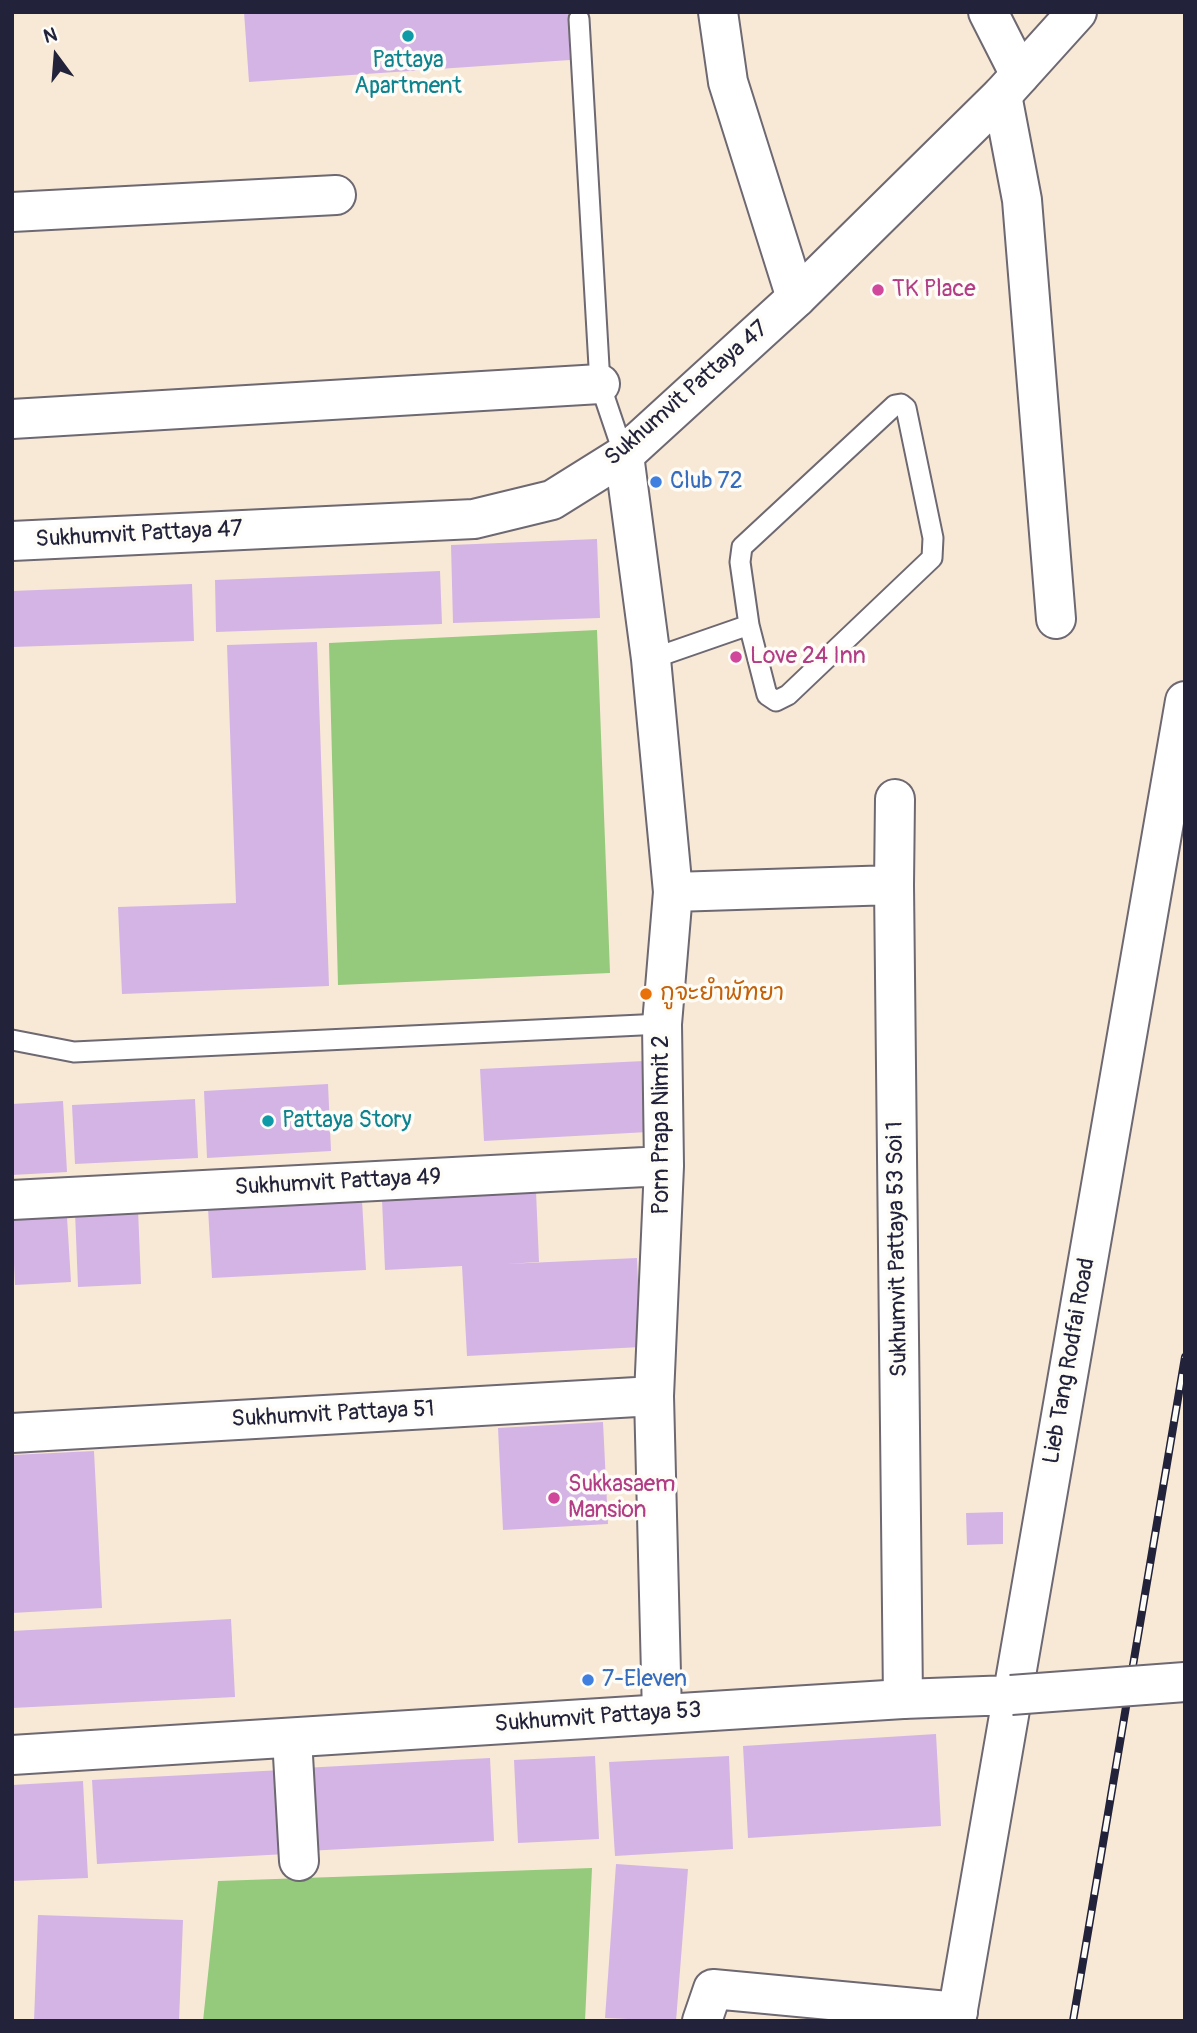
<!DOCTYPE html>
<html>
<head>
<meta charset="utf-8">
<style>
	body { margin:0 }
	#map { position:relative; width:1197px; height:2033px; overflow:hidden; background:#f8e9d6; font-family:Pangolin,sans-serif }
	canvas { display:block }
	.frame { position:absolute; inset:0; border:14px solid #22223b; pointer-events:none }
	.north { position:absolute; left:21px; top:21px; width:70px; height:70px; -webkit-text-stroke:5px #fdfcf7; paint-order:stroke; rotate:344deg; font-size:19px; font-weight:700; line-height:28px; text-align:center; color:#22223b }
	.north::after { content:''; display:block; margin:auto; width:24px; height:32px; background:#22223b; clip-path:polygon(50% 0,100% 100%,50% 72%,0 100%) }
</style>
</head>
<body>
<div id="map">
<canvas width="1197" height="2033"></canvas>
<div class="frame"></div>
<div class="north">N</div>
</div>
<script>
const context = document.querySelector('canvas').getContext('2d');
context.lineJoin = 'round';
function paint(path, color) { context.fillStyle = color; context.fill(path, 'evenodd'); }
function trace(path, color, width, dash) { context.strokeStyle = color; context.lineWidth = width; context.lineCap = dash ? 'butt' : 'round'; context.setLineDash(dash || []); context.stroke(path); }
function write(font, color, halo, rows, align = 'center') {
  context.font = font + ' Pangolin,"Playpen Sans Thai",sans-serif'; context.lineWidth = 7; context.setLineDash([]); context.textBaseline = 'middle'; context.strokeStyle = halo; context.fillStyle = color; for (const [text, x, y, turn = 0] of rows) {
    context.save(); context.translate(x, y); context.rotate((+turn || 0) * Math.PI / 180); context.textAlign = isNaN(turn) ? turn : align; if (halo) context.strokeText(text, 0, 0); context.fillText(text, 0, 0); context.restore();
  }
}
const green = new Path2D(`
	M 597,630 L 610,973 L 338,985 L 329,643 Z
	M 592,1868 L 585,2021 L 203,2021 L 218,1881 Z`);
const building = new Path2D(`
	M 244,12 L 568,12 L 570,60 L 249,82 Z
	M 597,539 L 600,618 L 453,623 L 451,545 Z
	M 440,571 L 442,624 L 216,632 L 215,580 Z
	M 192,584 L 194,641 L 12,647 L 12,591 Z
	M 317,642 L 329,986 L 122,994 L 118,907 L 236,903 L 227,645 Z
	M 644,1061 L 648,1132 L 484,1141 L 480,1069 Z
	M 328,1084 L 331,1151 L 207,1158 L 204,1091 Z
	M 195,1099 L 198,1158 L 75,1164 L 72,1105 Z
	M 63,1101 L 67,1172 L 12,1175 L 12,1104 Z
	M 536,1191 L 539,1262 L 506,1264 L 637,1258 L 641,1347 L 467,1356 L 462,1266 L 385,1270 L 382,1199 Z
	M 362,1200 L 366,1270 L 212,1278 L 208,1208 Z
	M 138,1209 L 141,1284 L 78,1287 L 75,1212 Z
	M 67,1217 L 71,1282 L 15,1285 L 12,1220 Z
	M 603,1422 L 608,1524 L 503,1530 L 498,1428 Z
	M 94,1451 L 102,1608 L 12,1613 L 12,1455 Z
	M 1003,1512 L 1003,1544 L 967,1545 L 966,1513 Z
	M 231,1619 L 235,1697 L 12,1708 L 12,1631 Z
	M 936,1734 L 941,1826 L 748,1838 L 743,1746 Z
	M 595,1756 L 599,1839 L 518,1843 L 514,1760 Z
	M 729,1756 L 733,1849 L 615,1856 L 609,1762 Z
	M 490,1758 L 494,1841 L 307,1851 L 303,1768 Z
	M 282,1770 L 287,1854 L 97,1864 L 92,1780 Z
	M 83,1781 L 88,1878 L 12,1881 L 12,1785 Z
	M 616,1864 L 688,1869 L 676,2021 L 605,2018 Z
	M 38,1915 L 183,1920 L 179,2021 L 34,2021 Z`);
const lane = new Path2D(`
	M 579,19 L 600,384 L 624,455
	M 651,659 L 749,625 L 740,562 L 742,547 L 895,405 L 901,404 L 906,408 L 933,538 L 932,558 L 788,695 L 776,701 L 767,695 L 749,625
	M 12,1040 L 74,1052 L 662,1024`);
const street = new Path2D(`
	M 718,12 L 728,82 L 796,298
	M 988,12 L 1020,75
	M 1002,95 L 1022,200 L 1056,619
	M 12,212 L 336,195
	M 12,419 L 600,384
	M 624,455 L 651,659 L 673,892 L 662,1024 L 664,1166 L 654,1396 L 662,1714
	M 895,799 L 894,885 L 903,1699
	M 673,892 L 894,885
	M 12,1200 L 664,1166
	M 12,1433 L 654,1396
	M 292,1738 L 299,1861
	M 702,2021 L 713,1989 L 958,2012`);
const secondary = new Path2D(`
	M 12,541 L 474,519 L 552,500 L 624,455 L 796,298 L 1002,95 L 1077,12
	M 12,1755 L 903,1699 L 1011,1695
	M 956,2021 L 1185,701`);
const rail = new Path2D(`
	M 1073,2021 L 1185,1357`);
const secondaryBridge = new Path2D(`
	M 1011,1695 L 1185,1682`);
const markers = [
	[408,36,7,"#0f9aa8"],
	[878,290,7,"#d1479c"],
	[656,482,7,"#3f7fe0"],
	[736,657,7,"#d1479c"],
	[646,994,7,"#e8710a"],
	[268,1121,7,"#0f9aa8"],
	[554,1498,7,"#d1479c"],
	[588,1680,7,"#3f7fe0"]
];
const cultureNames = [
	["Pattaya",408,61],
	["Apartment",408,87],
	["Pattaya Story",282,1121,"left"]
];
const hotelNames = [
	["TK Place",892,290],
	["Love 24 Inn",750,657],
	["Sukkasaem",568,1485],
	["Mansion",568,1511]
];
const streetNames = [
	["Sukhumvit Pattaya 47",687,394,-41],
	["Sukhumvit Pattaya 47",139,535,-3],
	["Porn Prapa Nimit 2",662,1125,-90],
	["Sukhumvit Pattaya 49",338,1183,-3],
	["Sukhumvit Pattaya 53 Soi 1",898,1249,-91],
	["Lieb Tang Rodfai Road",1070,1361,-80],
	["Sukhumvit Pattaya 51",333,1415,-3],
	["Sukhumvit Pattaya 53",598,1718,-4]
];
const shopNames = [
	["Club 72",670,482],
	["7-Eleven",602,1680]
];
const foodNames = [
	["กูจะยำพัทยา",660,994]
];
paint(green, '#95c97b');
paint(building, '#d4b4e5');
trace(lane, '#6d6871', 23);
trace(street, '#6d6871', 42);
trace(secondary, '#6d6871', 42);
trace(lane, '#fff', 19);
trace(street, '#fff', 38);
trace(secondary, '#fff', 38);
trace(rail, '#22223b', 8);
trace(rail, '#fdfcf7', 5, [16]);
trace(secondaryBridge, '#6d6871', 42, []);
trace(secondaryBridge, '#fff', 38);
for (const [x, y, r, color] of markers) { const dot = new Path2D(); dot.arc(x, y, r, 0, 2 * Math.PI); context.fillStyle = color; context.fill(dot); trace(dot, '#fdfcf7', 2.5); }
write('23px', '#0d838f', '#fdfcf7', cultureNames);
write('23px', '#b23c85', '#fdfcf7', hotelNames, 'left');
write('23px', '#22223b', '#fdfcf7', streetNames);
write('23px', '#366cbe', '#fdfcf7', shopNames, 'left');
write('23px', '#c56008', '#fdfcf7', foodNames, 'left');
</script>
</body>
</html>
